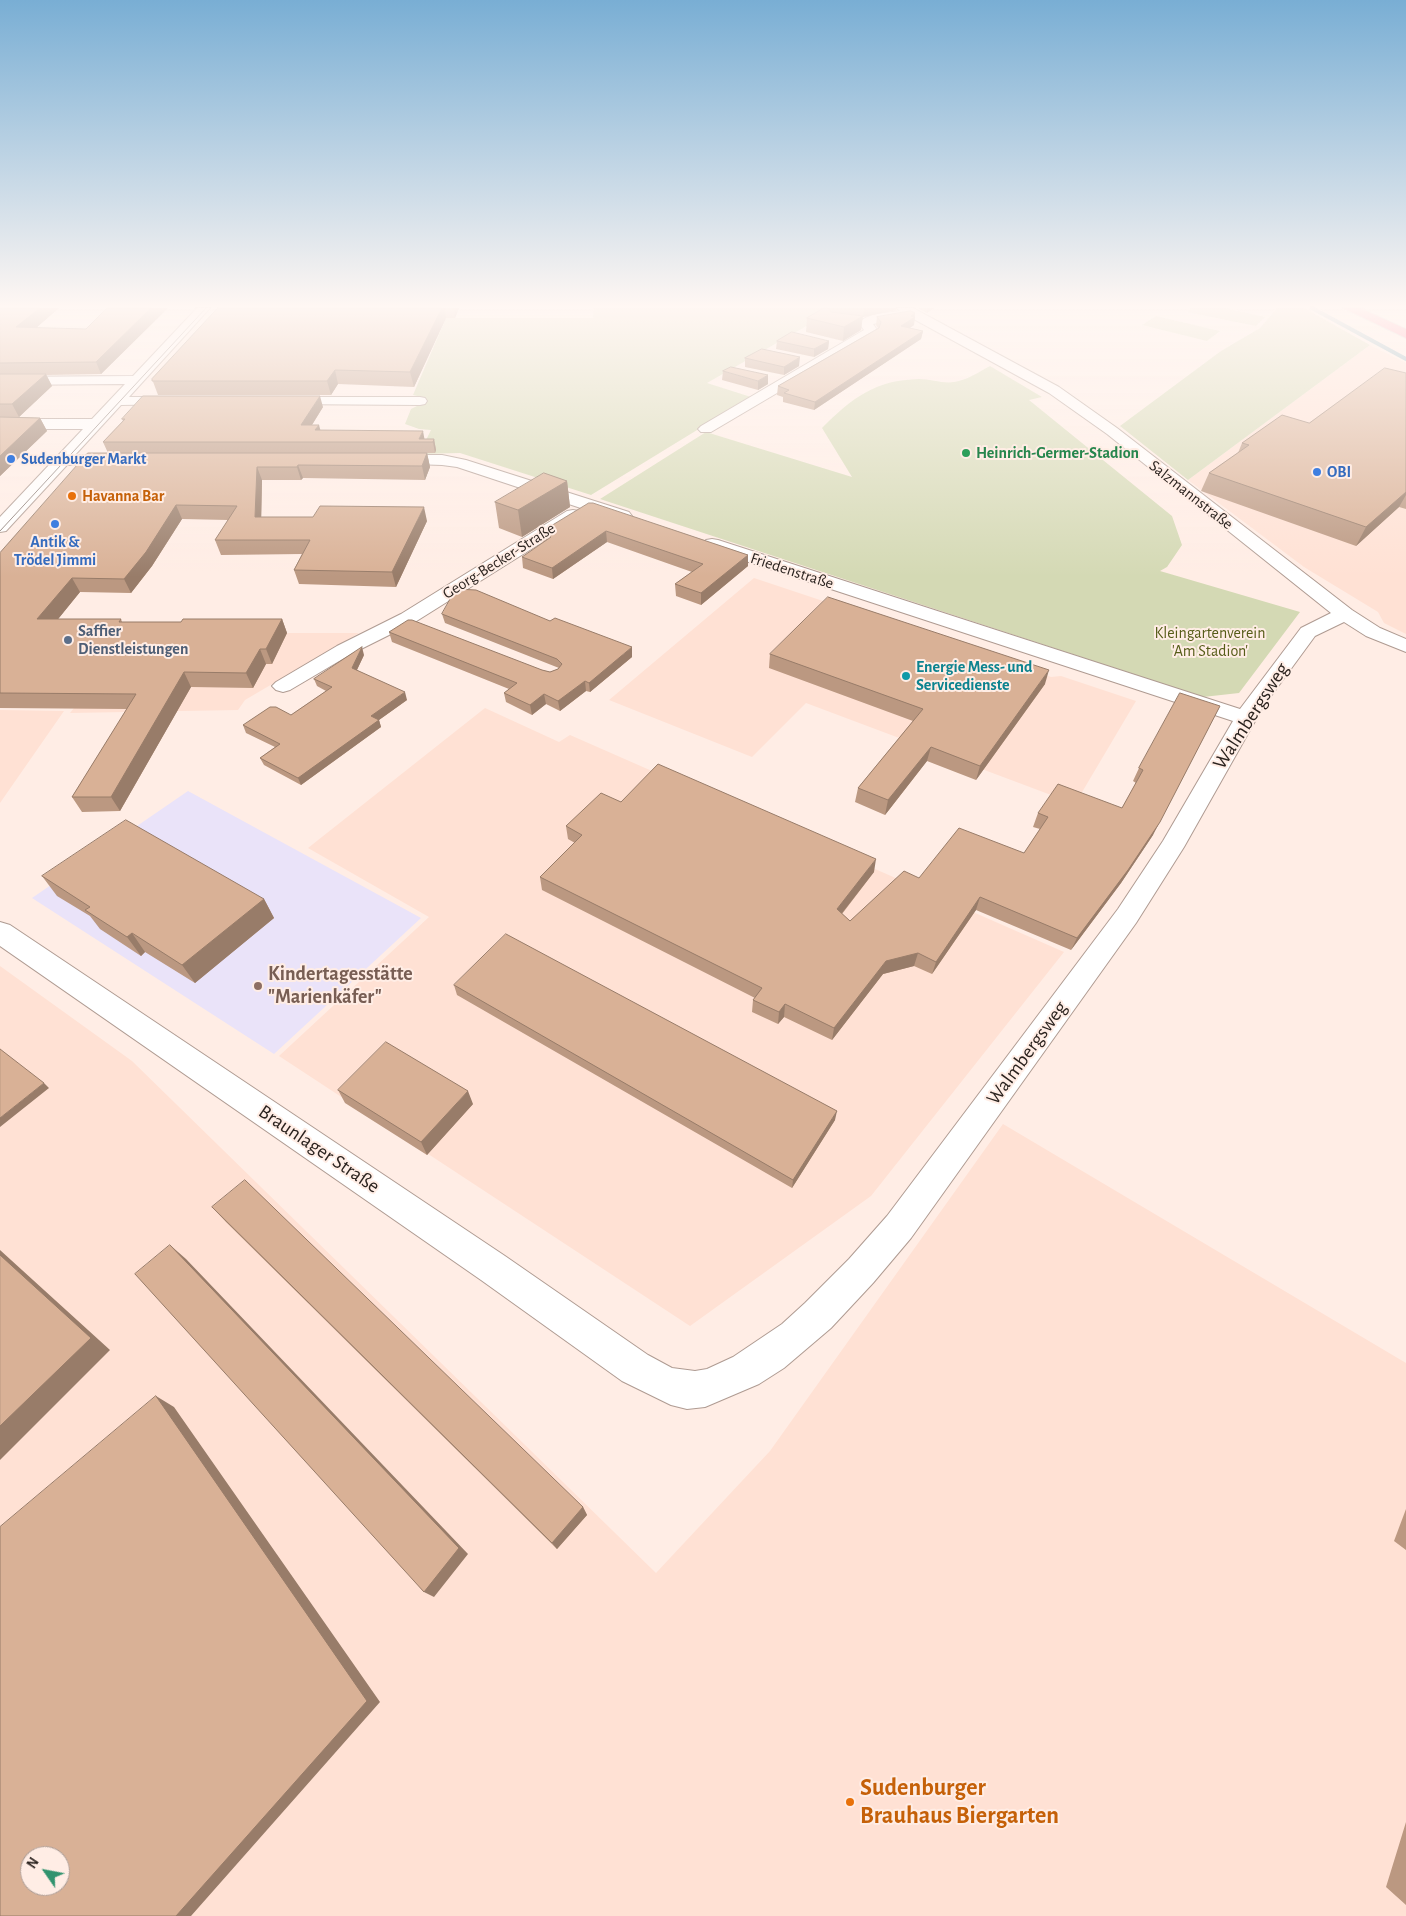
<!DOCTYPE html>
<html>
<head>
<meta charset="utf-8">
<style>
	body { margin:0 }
	#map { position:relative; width:1406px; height:1916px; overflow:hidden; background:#ffede5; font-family:"Alegreya Sans",sans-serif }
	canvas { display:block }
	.north { position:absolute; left:20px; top:1846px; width:50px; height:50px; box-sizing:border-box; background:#ffede5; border:1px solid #aa9c96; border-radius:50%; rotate:303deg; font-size:14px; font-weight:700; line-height:20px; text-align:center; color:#2b231f }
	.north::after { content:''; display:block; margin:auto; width:18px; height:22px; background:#31936e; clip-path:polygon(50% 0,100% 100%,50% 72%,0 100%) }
</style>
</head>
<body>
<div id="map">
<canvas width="1406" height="1916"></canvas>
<div class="north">N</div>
</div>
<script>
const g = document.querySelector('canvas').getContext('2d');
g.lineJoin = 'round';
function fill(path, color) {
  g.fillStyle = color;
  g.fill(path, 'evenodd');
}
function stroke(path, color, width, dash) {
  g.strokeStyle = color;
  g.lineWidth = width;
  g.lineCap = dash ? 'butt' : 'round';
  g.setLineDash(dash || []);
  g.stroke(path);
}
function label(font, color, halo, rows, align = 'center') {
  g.font = font + ' "Alegreya Sans",sans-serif';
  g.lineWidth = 4;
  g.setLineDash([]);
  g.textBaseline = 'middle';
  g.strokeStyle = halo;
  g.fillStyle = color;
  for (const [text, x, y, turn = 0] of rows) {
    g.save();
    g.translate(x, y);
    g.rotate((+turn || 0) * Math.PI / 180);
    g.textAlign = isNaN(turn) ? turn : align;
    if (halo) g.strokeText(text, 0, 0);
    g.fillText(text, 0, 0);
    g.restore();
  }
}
fill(new Path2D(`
	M 1370,345 L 1406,363 L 1406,634 L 1384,623 L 1378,612 L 1304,567 L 1188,480 Z
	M 754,578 L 1051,677 L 1061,676 L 1136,701 L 1075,804 L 806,703 L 752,757 L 609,700 Z
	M 291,633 L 359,633 L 245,700 L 238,710 L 70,713 L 132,635 Z
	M 485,708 L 559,742 L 570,735 L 1064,952 L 871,1196 L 690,1326 L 279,1056 L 429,917 L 308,848 Z
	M 0,710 L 64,711 L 0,803 Z
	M 0,966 L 132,1061 L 656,1573 L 770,1451 L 1003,1124 L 1406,1363 L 1406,1916 L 0,1916 ZM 30,1856 L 60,1856 L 60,1886 L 30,1886 Z`), '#ffe1d4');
fill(new Path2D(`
	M 188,791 L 421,918 L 274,1054 L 32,898 Z`), '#eae3f9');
fill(new Path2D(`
	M 594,308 L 838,308 L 707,383 L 751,397 L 591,495 L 460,453 L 419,454 L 431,430 L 419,429 L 405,424 L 411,409 L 417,406 L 421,397 L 413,395 L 446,318 L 593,318 Z
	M 1191,308 L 1225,308 L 1265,317 L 1256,326 L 1187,312 Z
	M 1277,308 L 1304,308 L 1370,345 L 1188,480 L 1120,426 L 1221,351 L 1260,328 Z
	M 1156,316 L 1220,331 L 1207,341 L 1142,325 Z
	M 990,366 L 1042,397 L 1029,400 L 1172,516 L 1182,545 L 1167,567 L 1160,571 L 1300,612 L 1239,693 L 1203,697 L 600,499 L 706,432 L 852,477 L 822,428 C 852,398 875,380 919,379 C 930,379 944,384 954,382 C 967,380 979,372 990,366 Z`), '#d4d9b4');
stroke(new Path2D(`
	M 1312,308 L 1406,359`), '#72a4b6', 4);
const minor = new Path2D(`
	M 197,308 L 210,308 L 129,397 L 176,397 L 181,398 L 183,401 L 181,404 L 121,405 L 75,455 L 120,455 L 126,457 L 128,460 L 126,463 L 67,465 L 6,531 L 0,532 L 0,517 L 83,429 L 0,429 L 0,419 L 92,419 L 125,384 L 0,385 L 0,377 L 133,376 Z
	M 897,308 L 913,308 L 1059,387 L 1117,428 L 1352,610 L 1380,628 L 1406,639 L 1406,652 L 1366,636 L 1344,622 L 1315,636 L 1263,707 L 1184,847 L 1136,923 L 911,1238 L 873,1283 L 831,1328 L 784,1368 L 759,1384 L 705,1407 L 687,1409 L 671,1405 L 622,1381 L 481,1280 L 0,946 L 0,922 L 10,925 L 505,1256 L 648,1355 L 672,1368 L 695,1371 L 707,1369 L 733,1357 L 782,1324 L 805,1303 L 849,1259 L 887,1216 L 1118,909 L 1163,841 L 1233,721 L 706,548 L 703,544 L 706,540 L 712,539 L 718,540 L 1240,709 L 1301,628 L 1331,613 L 1107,434 L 1049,393 L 910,317 L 873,324 L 878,331 L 877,334 L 711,432 L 701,432 L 698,429 L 701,426 L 864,330 L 859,323 C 867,313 887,313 900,311 Z
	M 284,397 L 420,397 L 425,398 L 427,401 L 425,404 L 420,405 L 279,404 L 277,401 L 279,398 Z
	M 390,455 L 442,455 L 466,460 L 629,512 L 632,516 L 629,520 L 623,521 L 617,520 L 457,467 L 442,465 L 384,463 L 382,460 L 384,457 Z
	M 573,510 L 579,511 L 582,515 L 579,519 L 415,622 L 351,654 L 290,690 L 283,692 L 276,690 L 272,686 L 276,682 L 337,646 L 401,614 L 567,511 Z`);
const highway = new Path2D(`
	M 1343,308 L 1360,308 L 1406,329 L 1406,338 Z`);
stroke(minor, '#af9b92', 2);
stroke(highway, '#d5d3d2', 2);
fill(minor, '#fff');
fill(highway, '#fc7397');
stroke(new Path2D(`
	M 0,531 L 206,308`), '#8c7f79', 1);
fill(new Path2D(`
	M 0,308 L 59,308 L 36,328 L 86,329 L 107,308 L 168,308 L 101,374 L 46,375 L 52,386 L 19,417 L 40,418 L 47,431 L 0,476 Z
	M 218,308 L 459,308 L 455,318 L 446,318 L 414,387 L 338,384 L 331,395 L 158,395 L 152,379 Z
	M 821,308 L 897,308 L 896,310 L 862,317 L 861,330 L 843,341 L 806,332 L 807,318 L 821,310 Z
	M 918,308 L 934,308 L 927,313 Z
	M 877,317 L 915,317 L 914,325 L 910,328 L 923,331 L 921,339 L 814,410 L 783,402 L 783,397 L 777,395 L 778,386 L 878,328 L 876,325 Z
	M 777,341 L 829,341 L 828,349 L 814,357 L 776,349 Z
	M 745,358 L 799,366 L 784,375 L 745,367 Z
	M 723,371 L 768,384 L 758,390 L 722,380 Z
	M 1406,373 L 1406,509 L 1399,507 L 1356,546 L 1201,491 L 1209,473 L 1238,453 L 1242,443 L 1309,423 Z
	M 323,407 L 312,425 L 320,430 L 425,439 L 434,439 L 436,450 L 435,453 L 108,453 L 103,442 L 123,421 L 122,419 Z
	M 88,453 L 427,453 L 430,467 L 425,480 L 303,478 L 301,480 L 262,480 L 261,517 L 427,521 L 396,587 L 299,584 L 294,570 L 302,554 L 221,555 L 215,540 L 228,520 L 182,519 L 152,566 L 131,593 L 80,592 L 58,619 L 121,619 L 122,622 L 181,622 L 282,619 L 287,633 L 272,664 L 266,664 L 253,688 L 191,687 L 120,811 L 82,812 L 72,797 L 127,709 L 0,708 L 0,553 Z
	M 567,481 L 570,507 L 522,537 L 499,528 L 495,502 Z
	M 589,503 L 748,555 L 748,566 L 701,605 L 676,596 L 675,584 L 692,572 L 607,542 L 553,579 L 523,568 L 522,557 L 542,544 L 540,533 Z
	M 442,614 L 632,657 L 590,692 L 586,691 L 560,711 L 546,704 L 532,715 L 506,702 L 504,693 L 509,689 L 392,642 L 389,632 L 550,672 L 558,669 L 559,668 L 445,623 Z
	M 770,654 L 1045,684 L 976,780 L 927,761 L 885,815 L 855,802 L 858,788 L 913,721 L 769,668 Z
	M 364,655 L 357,670 L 407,700 L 379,720 L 381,727 L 301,785 L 264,765 L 260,758 L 275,747 L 246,733 L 243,725 L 291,715 L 326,691 L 317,686 L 314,679 Z
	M 1180,693 L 1153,835 L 1121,883 L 1071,950 L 976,910 L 932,974 L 914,966 L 883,974 L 832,1040 L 784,1017 L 778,1024 L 752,1012 L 753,1000 L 755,998 L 542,890 L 540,877 L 575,843 L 568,839 L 566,826 L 621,802 L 874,872 L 842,914 L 850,921 L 919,878 L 1024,853 L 1040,829 L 1033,827 L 1038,813 L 1122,808 L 1136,783 L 1133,781 L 1139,768 Z
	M 42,876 L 264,899 L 274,918 L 195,983 L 145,952 L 141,956 L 100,929 L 90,916 L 57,896 Z
	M 454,985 L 835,1120 L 792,1188 L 457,995 Z
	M 338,1090 L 473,1104 L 427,1155 L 345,1103 Z
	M 212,1207 L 583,1507 L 587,1515 L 557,1549 L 226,1222 Z
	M 1406,1509 L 1406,1550 L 1394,1541 Z
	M 1406,1822 L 1406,1905 L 1386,1887 Z`), '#bb9881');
fill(new Path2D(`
	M 40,308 L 59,308 L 22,340 L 16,327 Z
	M 151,308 L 168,308 L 101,374 L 96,362 Z
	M 442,308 L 445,308 L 446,318 L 414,387 L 410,372 Z
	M 454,308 L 459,308 L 455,318 Z
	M 864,308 L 897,308 L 896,310 L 863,317 Z
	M 927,308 L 934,308 L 927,313 Z
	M 915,313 L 914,325 L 900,334 L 901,326 L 911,316 Z
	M 863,316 L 861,330 L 843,341 L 844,327 Z
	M 923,331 L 921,339 L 814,410 L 815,402 Z
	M 829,341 L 828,349 L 814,357 L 814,349 Z
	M 800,357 L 799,366 L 784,375 L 784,367 Z
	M 335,370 L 338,384 L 331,395 L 327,381 Z
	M 46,374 L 52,386 L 19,417 L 12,404 Z
	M 768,375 L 768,384 L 758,390 L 758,381 Z
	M 320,396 L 323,407 L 305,436 L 301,425 Z
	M 40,418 L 47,431 L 0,476 L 0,456 Z
	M 319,425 L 322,436 L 315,430 Z
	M 423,431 L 425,442 L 419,439 Z
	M 434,439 L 436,450 L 435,453 L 433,442 Z
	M 427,453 L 430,467 L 425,480 L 422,466 Z
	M 298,465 L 303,478 L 301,480 L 297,467 Z
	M 257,467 L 262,480 L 261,531 L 255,517 Z
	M 567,481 L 570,507 L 522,537 L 518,510 Z
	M 1406,492 L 1406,495 L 1399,507 L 1356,546 L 1366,527 Z
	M 176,505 L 182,519 L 152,566 L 131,593 L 124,579 Z
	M 424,507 L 427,521 L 396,587 L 392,572 Z
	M 606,531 L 607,542 L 553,579 L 552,568 Z
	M 748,555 L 748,566 L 701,605 L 701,593 Z
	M 72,578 L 80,592 L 46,634 L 37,619 Z
	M 282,619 L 287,633 L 272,664 L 266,649 Z
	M 362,647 L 364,655 L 354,676 L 352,668 Z
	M 632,647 L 632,657 L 590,692 L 589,683 Z
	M 260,649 L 266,664 L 253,688 L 246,673 Z
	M 1049,670 L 1045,684 L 976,780 L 980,766 Z
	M 184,672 L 191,687 L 120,811 L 111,797 Z
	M 585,681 L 586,691 L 560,711 L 558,701 Z
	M 405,692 L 407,700 L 379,720 L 381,727 L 301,785 L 298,778 L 371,716 Z
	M 544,694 L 546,704 L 532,715 L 530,705 Z
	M 1220,706 L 1153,835 L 1121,883 L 1071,950 L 1077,938 Z
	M 931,747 L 927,761 L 885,815 L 888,800 Z
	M 876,859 L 874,872 L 835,922 L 837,909 Z
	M 980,897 L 976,910 L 932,974 L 936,962 Z
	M 264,899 L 274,918 L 195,983 L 182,965 Z
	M 132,933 L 145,952 L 141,956 L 127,937 Z
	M 918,953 L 914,966 L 883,974 L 832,1040 L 834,1028 L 886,961 Z
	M 785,1004 L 784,1017 L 778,1024 L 779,1012 Z
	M 44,1083 L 49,1088 L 0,1127 L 0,1118 Z
	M 468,1091 L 473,1104 L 427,1155 L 421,1142 Z
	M 837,1111 L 835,1120 L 792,1188 L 793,1180 Z
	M 170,1245 L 186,1259 L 468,1554 L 434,1597 L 424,1592 Z
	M 0,1250 L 110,1350 L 0,1460 Z
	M 156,1396 L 174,1407 L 380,1702 L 191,1916 L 176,1916 Z
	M 583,1507 L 587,1515 L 557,1549 L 552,1543 Z`), '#987c69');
const building = new Path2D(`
	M 0,308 L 40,308 L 16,327 L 86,329 L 107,308 L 151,308 L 96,362 L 0,363 Z
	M 218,308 L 442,308 L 410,372 L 335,370 L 327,381 L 152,381 L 152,379 Z
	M 824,308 L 828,308 L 831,312 L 863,316 L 844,327 L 807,318 Z
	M 911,311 L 915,313 L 911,316 L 915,317 L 901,326 L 923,331 L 815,402 L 784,393 L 789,390 L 778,386 L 879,328 L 881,322 L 877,317 Z
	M 792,332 L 829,341 L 814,349 L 777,341 Z
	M 762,349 L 800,357 L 784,367 L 745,358 Z
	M 731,367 L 768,375 L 758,381 L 723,371 Z
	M 1385,368 L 1406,373 L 1406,492 L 1366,527 L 1209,473 L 1249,445 L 1242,443 L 1282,415 L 1309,423 Z
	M 0,374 L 46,374 L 12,404 L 0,404 Z
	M 143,396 L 320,396 L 301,425 L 319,425 L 315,430 L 423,431 L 419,439 L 434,439 L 433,442 L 103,442 L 125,419 L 122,419 Z
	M 0,417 L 40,418 L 0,456 Z
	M 88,453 L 427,453 L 422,466 L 298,465 L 297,467 L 257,467 L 255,517 L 313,517 L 320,506 L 424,507 L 392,572 L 294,570 L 310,540 L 215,540 L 237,506 L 176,505 L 146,552 L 124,579 L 72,578 L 37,619 L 121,619 L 119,622 L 181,622 L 183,619 L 282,619 L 266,649 L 260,649 L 246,673 L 184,672 L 111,797 L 72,797 L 136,694 L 0,693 L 0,553 Z
	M 544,473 L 567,481 L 518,510 L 495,502 Z
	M 589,503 L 593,503 L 748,555 L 701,593 L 675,584 L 703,564 L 606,531 L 552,568 L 522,557 L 551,537 L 540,533 Z
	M 456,589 L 476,590 L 550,621 L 555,618 L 632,647 L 589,683 L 585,681 L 558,701 L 544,694 L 530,705 L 504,693 L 517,683 L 389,632 L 408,620 L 412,620 L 542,670 L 550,672 L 558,669 L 562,664 L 557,659 L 442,614 Z
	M 828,597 L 1049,670 L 980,766 L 931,747 L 888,800 L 858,788 L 923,709 L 770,654 Z
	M 362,647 L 352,668 L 405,692 L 371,716 L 379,720 L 298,778 L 260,758 L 280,744 L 243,725 L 270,707 L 276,707 L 291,715 L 332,687 L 314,679 Z
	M 1180,693 L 1220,706 L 1160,822 L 1128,870 L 1077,938 L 980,897 L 936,962 L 918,953 L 886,961 L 834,1028 L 785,1004 L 779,1012 L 753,1000 L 762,988 L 540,877 L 582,835 L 566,826 L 601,793 L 621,802 L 658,764 L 876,859 L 837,909 L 850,921 L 904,871 L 919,878 L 959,828 L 1024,853 L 1048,817 L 1038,813 L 1058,784 L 1122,808 L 1143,770 L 1139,768 Z
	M 126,820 L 264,899 L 182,965 L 132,933 L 127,937 L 85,910 L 90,907 L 42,876 Z
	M 506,934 L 837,1111 L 793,1180 L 454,985 Z
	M 386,1042 L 468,1091 L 421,1142 L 338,1090 Z
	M 0,1049 L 44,1083 L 0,1118 Z
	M 245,1180 L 583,1507 L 552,1543 L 212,1207 Z
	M 170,1245 L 459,1548 L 424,1592 L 135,1274 Z
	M 0,1255 L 91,1338 L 0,1426 Z
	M 156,1396 L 367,1701 L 176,1916 L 0,1916 L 0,1527 ZM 30,1856 L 60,1856 L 60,1886 L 30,1886 Z`);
fill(building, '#d9b196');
stroke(building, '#987c69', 1);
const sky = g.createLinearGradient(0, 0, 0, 577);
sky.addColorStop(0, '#79aed4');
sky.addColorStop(0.53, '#fff7f3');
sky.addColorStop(1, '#fff7f300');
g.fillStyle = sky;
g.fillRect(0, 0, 1406, 577);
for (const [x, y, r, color] of [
	[966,453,5,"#2e9e5b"],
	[11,459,5,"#3f7fe0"],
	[1317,472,5,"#3f7fe0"],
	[72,496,5,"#e8710a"],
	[55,524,5,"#3f7fe0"],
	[68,640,5,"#5c6f8a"],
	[906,676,5,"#0f9aa8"],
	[258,986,5,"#8d6e63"],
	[850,1802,5,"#e8710a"]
]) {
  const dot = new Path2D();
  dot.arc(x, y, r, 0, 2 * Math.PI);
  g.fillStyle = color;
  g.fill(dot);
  stroke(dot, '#ffede5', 2);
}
label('bold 16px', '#27864d', '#ffede5', [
	["Heinrich-Germer-Stadion",976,453]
], 'left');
label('bold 16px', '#366cbe', '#ffede5', [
	["Sudenburger Markt",21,459],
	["OBI",1327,472],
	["Antik &",55,542,"center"],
	["Trödel Jimmi",55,560,"center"]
], 'left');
label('16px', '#2b231f', '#ffede5', [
	["Salzmannstraße",1191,495,38],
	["Georg-Becker-Straße",499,561,-32],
	["Friedenstraße",792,571,18]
]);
label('bold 16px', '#c56008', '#ffede5', [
	["Havanna Bar",82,496]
], 'left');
label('bold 16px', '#4e5e75', '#ffede5', [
	["Saffier",78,631],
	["Dienstleistungen",78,649]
], 'left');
label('16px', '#565c18', '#ffede5', [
	["Kleingartenverein",1210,633],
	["'Am Stadion'",1210,651]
]);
label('bold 16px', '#0d838f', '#ffede5', [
	["Energie Mess- und",916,667],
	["Servicedienste",916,685]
], 'left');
label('20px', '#2b231f', '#ffede5', [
	["Walmbergsweg",1251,716,-57],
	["Walmbergsweg",1027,1053,-54],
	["Braunlager Straße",319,1149,34]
]);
label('bold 20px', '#785e54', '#ffede5', [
	["Kindertagesstätte",268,974],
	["\"Marienkäfer\"",268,997]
], 'left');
label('bold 24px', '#c56008', '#ffede5', [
	["Sudenburger",860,1788],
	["Brauhaus Biergarten",860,1816]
], 'left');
</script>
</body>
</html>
